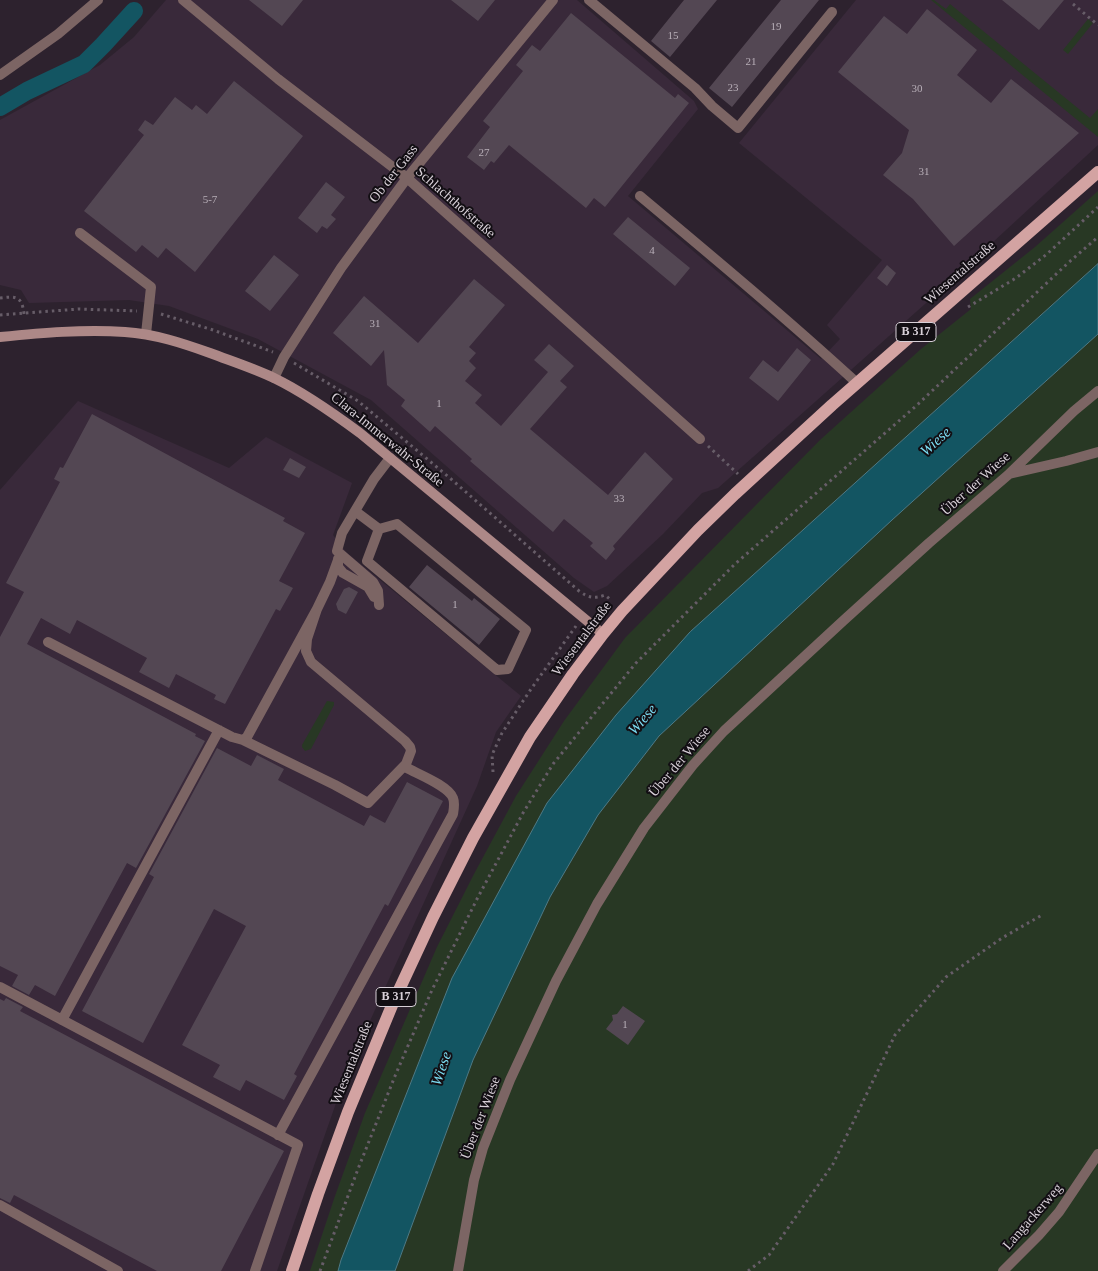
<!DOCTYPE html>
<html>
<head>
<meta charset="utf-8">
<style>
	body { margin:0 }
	canvas { display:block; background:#2d222e }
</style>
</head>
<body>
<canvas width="1098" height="1271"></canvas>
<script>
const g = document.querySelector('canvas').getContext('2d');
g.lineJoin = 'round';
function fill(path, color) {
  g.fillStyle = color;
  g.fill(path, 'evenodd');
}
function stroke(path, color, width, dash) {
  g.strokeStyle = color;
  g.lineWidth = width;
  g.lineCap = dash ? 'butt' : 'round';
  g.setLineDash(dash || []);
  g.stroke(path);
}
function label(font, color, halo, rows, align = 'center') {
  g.font = font + ' "Times New Roman",serif';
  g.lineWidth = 4;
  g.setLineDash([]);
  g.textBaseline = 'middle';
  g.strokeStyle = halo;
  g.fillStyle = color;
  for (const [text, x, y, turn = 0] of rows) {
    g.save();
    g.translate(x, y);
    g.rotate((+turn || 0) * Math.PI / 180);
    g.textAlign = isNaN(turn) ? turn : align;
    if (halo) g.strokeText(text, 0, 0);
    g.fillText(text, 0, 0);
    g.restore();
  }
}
fill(new Path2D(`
	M 166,0 L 577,0 L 694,101 L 698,109 L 628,196 L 821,359 L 840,339 L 827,325 L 882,260 L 739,143 L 856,0 L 1098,0 L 1098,145 L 953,279 L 779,434 L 718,488 L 702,493 L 663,534 L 607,586 L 594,592 L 574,578 L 371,400 L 258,339 L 169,306 L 129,300 L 29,303 L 21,290 L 0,285 L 0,120 L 100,65 L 134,37 Z
	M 78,401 L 229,468 L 266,437 L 352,483 L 333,535 L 346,552 L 521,696 L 496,732 L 477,786 L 348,1069 L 277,1271 L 0,1271 L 0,490 Z`), '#39293a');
fill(new Path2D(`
	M 931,0 L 934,0 L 946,9 L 950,4 L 1090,118 L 1098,109 L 1098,137 Z
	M 1088,19 L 1093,23 L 1068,54 L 1063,50 Z
	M 1098,191 L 1098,264 L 690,632 L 616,715 L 547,803 L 452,978 L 341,1260 L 338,1271 L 310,1271 L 335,1196 L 365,1113 L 437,947 L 474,874 L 516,796 L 564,721 L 625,638 L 820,440 L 921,349 L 971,309 L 970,299 L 1035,247 Z
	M 1098,334 L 1098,1271 L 395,1271 L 473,1060 L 550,897 L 598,815 L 659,736 L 892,520 Z
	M 327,701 L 334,702 L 334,705 L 311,749 L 305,751 L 302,747 L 302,745 Z`), '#283824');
const water = new Path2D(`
	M 1098,264 L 1098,334 L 892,520 L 659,736 L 598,815 L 550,897 L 473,1060 L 395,1271 L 338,1271 L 341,1260 L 452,978 L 547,803 L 616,715 L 690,632 Z`);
fill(water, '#135562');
stroke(water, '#4e7a85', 1);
stroke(new Path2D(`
	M 0,107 L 27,91 L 84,64 L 103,45 L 134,11`), '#135562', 18);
fill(new Path2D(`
	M 249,0 L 303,0 L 282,26 Z
	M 451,0 L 495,0 L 478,21 Z
	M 684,0 L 717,0 L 670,57 L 651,41 Z
	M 781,0 L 819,0 L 732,107 L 709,88 Z
	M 1002,0 L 1064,0 L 1039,30 Z
	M 927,9 L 977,50 L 957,75 L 991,103 L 1011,79 L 1079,133 L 954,246 L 913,199 L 883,175 L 902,153 L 909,130 L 838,72 L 884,16 L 907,34 Z
	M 571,13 L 675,98 L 678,94 L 689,103 L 605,207 L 594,198 L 586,208 L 509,145 L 494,163 L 491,161 L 484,170 L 467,157 L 490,127 L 483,121 L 523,71 L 516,65 L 532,45 L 540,51 Z
	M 234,81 L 303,136 L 195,272 L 166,248 L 158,258 L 142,245 L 136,252 L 84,211 L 144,135 L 138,130 L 145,120 L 153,125 L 175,97 L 192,110 L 196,105 L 207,114 Z
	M 326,182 L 345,197 L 331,215 L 336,219 L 327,229 L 322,226 L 317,233 L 298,218 Z
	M 628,217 L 690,268 L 675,286 L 613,234 Z
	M 274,255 L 299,275 L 270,311 L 245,291 Z
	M 887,265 L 896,273 L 887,286 L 877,278 Z
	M 474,279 L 505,305 L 469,347 L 476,353 L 469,361 L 476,368 L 465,381 L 482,395 L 475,403 L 501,426 L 548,372 L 534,360 L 549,344 L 574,366 L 560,381 L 567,387 L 530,429 L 608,495 L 645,452 L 673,479 L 613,546 L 615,549 L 606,560 L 590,546 L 593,543 L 564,519 L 553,532 L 470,461 L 472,459 L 435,426 L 430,432 L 401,406 L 405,400 L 387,385 L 384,350 L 371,366 L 333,333 L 364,296 L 418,343 Z
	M 797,348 L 811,360 L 778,401 L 749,378 L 763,360 L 778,372 Z
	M 92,414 L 285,518 L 283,521 L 305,533 L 279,581 L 293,588 L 280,611 L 276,609 L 225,704 L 214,699 L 216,695 L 176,674 L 169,688 L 139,672 L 147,658 L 77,620 L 70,634 L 41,618 L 27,644 L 196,734 L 195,736 L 205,741 L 136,868 L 127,863 L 55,996 L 35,985 L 29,995 L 12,986 L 18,975 L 0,966 L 0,637 L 24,592 L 6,583 L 60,482 L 54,479 L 60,467 L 63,468 Z
	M 290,458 L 306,467 L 299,478 L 283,470 Z
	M 427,565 L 472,601 L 474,598 L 500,619 L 479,645 L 409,587 Z
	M 349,587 L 358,592 L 346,614 L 338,610 L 336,604 L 344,589 Z
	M 217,748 L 251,766 L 257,755 L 284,769 L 278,780 L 364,826 L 370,815 L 385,823 L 407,782 L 443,801 L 388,906 L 385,904 L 294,1074 L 297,1076 L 284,1100 L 246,1080 L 240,1091 L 213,1077 L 220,1065 L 182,1045 L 246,926 L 214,909 L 143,1043 L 82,1011 L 154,877 L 149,874 Z
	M 6,998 L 23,1007 L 20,1011 L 284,1151 L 221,1271 L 157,1271 L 14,1195 L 10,1203 L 0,1198 L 0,999 L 4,1001 Z
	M 623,1006 L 645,1021 L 628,1045 L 606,1029 L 613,1020 L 612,1015 L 617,1014 Z`), '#534753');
stroke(new Path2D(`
	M 1073,4 L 1098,25
	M 0,298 C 16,296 22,296 24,314
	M 968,307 L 1016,278 L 1047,254 L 1098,207
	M 161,314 L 213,330 L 273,352
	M 0,315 L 79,309 L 137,311
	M 294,363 L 358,401 L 451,479 L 579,591 C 589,598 594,599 605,595 L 612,601
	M 708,446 L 738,474
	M 493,772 L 492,755 L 502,733 L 531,689 L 576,626
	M 320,1271 L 358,1169 L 395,1076 L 432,990 L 477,899 L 523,813 L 553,764 L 636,663 L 735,564 L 916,406 L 1068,263 L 1098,237
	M 748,1271 L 769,1255 L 833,1164 L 895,1035 L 946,977 L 1002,938 L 1042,915`), '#675d68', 3, [2.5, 4]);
stroke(new Path2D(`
	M 589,0 L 695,88 L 712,106 L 738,128 L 832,12
	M 640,196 C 713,257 786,318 857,383
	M 80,233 L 151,287 L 146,334
	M 1009,474 L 1066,461 L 1098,452
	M 355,511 L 342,533 L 337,551 L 373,582 L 378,591 L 379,605
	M 397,524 L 526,630 L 508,669 L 497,670 L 367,561 L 379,529 Z
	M 379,529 L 355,511 L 374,479 L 390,458
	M 338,559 L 338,567 L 343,573 L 368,587 L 374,597
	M 317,609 L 330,582 L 338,560
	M 48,642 L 232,737 L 243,740 L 247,737 L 317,609 L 307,639 L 306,651 L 311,662 L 405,741 L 410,747 L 411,751 L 406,764 L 407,768 C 418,774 449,786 453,798 C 455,803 454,808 453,814 L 278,1135
	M 243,740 L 335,785 L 368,803 L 406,764
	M 0,987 L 298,1145 L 255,1271
	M 62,1020 L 219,730
	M 0,1205 L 118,1271
	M 458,1271 L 474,1180 L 483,1148 L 510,1080 L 556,981 L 597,904 L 644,828 L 693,765 L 724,731 L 843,621 L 929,543 L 1008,475 L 1074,411 L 1098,391
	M 1003,1271 L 1039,1235 L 1059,1212 L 1098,1154`), '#7c6564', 10);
stroke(new Path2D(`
	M 183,0 L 278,79 L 407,178 L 700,439
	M 0,75 L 58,34 L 98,0
	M 274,378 L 284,357 L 341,268 L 407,178 L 553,0`), '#7c6564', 10);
stroke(new Path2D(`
	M 0,337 C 41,333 84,329 125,332 C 155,334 182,343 210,353 C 231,361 253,368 274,378 C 305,393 333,413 360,433 L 603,634`), '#ad8887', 10);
stroke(new Path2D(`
	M 292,1271 L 318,1194 L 348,1112 L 393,1003 L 433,917 L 473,838 L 530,737 L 573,674 L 603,634 L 622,611 L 698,530 L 735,494 L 832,405 L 1098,172`), '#d3a3a2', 12);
label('11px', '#b7aeb7', null, [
	["19",776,27],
	["15",673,36],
	["21",751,62],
	["23",733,88],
	["30",917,89],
	["27",484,153],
	["31",924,172],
	["5-7",210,200],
	["4",652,251],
	["31",375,324],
	["1",439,404],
	["33",619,499],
	["1",455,605],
	["1",625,1025]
]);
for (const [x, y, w] of [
	[916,332,40],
	[396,997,40]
]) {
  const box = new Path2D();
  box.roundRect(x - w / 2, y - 9.5, w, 19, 4);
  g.fillStyle = '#120e13';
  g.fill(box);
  stroke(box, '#d8d0d8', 1);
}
label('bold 12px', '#d8d0d8', null, [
	["B 317",916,332],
	["B 317",396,997]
]);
label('14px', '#d8d0d8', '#120e13', [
	["Ob der Gass",394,174,-52],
	["Schlachthofstraße",455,203,41],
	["Wiesentalstraße",960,273,-41],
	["Clara-Immerwahr-Straße",387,440,39],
	["Über der Wiese",976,484,-42],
	["Wiesentalstraße",582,639,-53],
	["Über der Wiese",680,762,-50],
	["Wiesentalstraße",352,1063,-68],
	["Über der Wiese",481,1118,-69],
	["Langackerweg",1033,1217,-49]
]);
label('italic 15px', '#7bdbf1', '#120e13', [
	["Wiese",936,442,-42],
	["Wiese",643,720,-49],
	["Wiese",442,1069,-71]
]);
</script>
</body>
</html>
